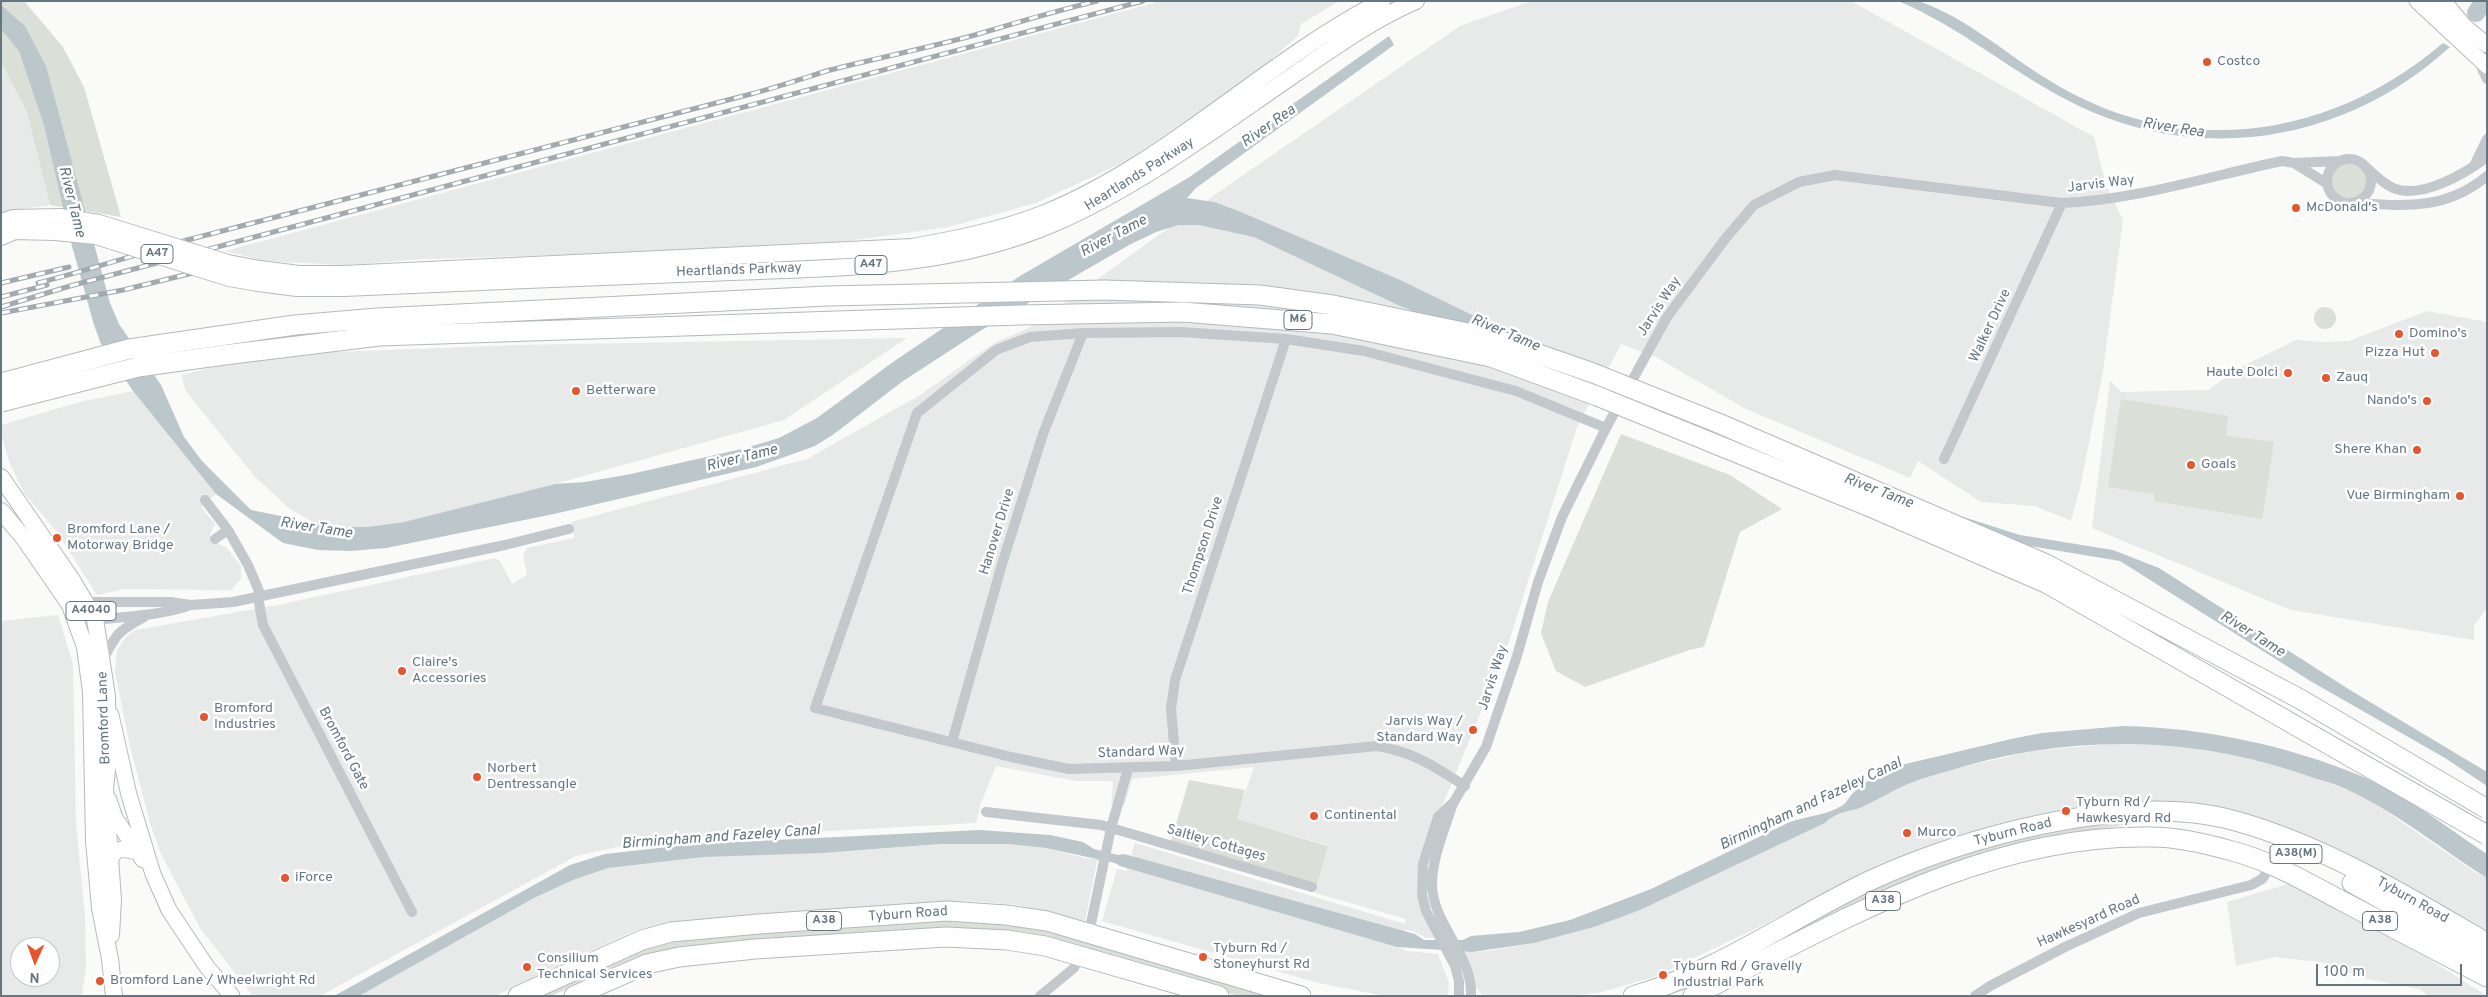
<!DOCTYPE html>
<html>
<head>
<meta charset="utf-8">
<style>
	body { margin:0 }
	#map { position:relative; width:2488px; height:997px; overflow:hidden; background:#fafaf8; font-family:Overpass,sans-serif }
	canvas { display:block }
	.frame { position:absolute; inset:0; border:2px solid #657683; pointer-events:none }
	.north { position:absolute; left:10px; top:937px; width:50px; height:50px; box-sizing:border-box; background:#fff; border:1px solid #c1c8cd; border-radius:50%; rotate:182deg; font-size:14px; font-weight:700; line-height:20px; text-align:center; color:#657683 }
	.north::after { content:''; display:block; margin:auto; width:18px; height:22px; background:#e4572e; clip-path:polygon(50% 0,100% 100%,50% 72%,0 100%) }
	.scale { position:absolute; left:2316px; top:964px; width:146px; height:22px; box-sizing:border-box; border:2px solid #657683; border-top:0; padding-left:6px; font-size:15px; line-height:18px; white-space:nowrap; color:#657683; -webkit-text-stroke:4px #fff; paint-order:stroke }
</style>
</head>
<body>
<div id="map">
<canvas width="2488" height="997"></canvas>
<div class="frame"></div>
<div class="north">N</div>
<div class="scale">100 m</div>
</div>
<script>
const g = document.querySelector('canvas').getContext('2d');
g.lineJoin = 'round';
function fill(path, color) {
  g.fillStyle = color;
  g.fill(path, 'evenodd');
}
function stroke(path, color, width, dash) {
  g.strokeStyle = color;
  g.lineWidth = width;
  g.lineCap = dash ? 'butt' : 'round';
  g.setLineDash(dash || []);
  g.stroke(path);
}
function label(font, color, halo, rows, align = 'center') {
  g.font = font + ' Overpass,sans-serif';
  g.lineWidth = 5;
  g.setLineDash([]);
  g.textBaseline = 'middle';
  g.strokeStyle = halo;
  g.fillStyle = color;
  for (const [text, x, y, turn = 0] of rows) {
    g.save();
    g.translate(x, y);
    g.rotate((+turn || 0) * Math.PI / 180);
    g.textAlign = isNaN(turn) ? turn : align;
    if (halo) g.strokeText(text, 0, 0);
    g.fillText(text, 0, 0);
    g.restore();
  }
}
fill(new Path2D(`
	M 1161,1 L 1339,1 L 1301,24 L 1298,36 L 1253,75 L 1124,162 L 1036,203 L 949,227 L 840,242 L 692,251 L 425,259 L 344,265 L 265,261 L 225,251 Z
	M 1531,1 L 1851,1 L 2094,137 L 2106,185 L 2123,220 L 2103,371 L 2080,488 L 2071,521 L 2035,506 L 1981,502 L 1918,461 L 1910,478 L 1744,408 L 1656,357 L 1621,344 L 1577,427 L 1504,657 L 1438,816 L 1420,879 L 1440,938 L 1426,938 L 1413,931 L 1403,930 L 1397,947 L 1408,951 L 1438,954 L 1449,983 L 1448,996 L 1386,996 L 1318,983 L 1102,921 L 1117,869 L 1126,871 L 1135,843 L 1405,924 L 1406,919 L 1315,893 L 1328,845 L 1236,819 L 1254,767 L 1132,779 L 1124,806 L 1111,804 L 1113,783 L 1111,781 L 1076,781 L 996,766 L 981,803 L 976,823 L 643,841 L 576,856 L 320,996 L 253,996 L 200,928 L 161,854 L 150,823 L 129,742 L 115,672 L 117,650 L 127,636 L 135,630 L 278,605 L 495,558 L 500,561 L 512,584 L 527,575 L 523,556 L 527,548 L 574,538 L 571,522 L 807,459 L 920,395 L 994,343 L 1031,327 L 1220,191 L 1460,26 Z
	M 1,62 L 26,110 L 50,205 L 1,212 Z
	M 2427,311 L 2487,322 L 2487,608 L 2474,625 L 2474,640 L 2291,610 L 2092,528 L 2110,381 L 2122,392 L 2208,390 L 2239,368 L 2296,340 L 2324,342 L 2349,341 Z
	M 907,338 L 784,420 L 555,484 L 404,522 L 368,527 L 336,527 L 313,522 L 290,509 L 255,477 L 185,390 L 182,375 L 217,366 L 333,352 L 518,345 Z
	M 133,391 L 216,494 L 201,507 L 215,524 L 210,535 L 216,543 L 226,547 L 241,566 L 241,579 L 231,590 L 124,589 L 97,595 L 57,532 L 24,493 L 9,461 L 1,433 L 1,425 L 80,402 Z
	M 58,615 L 73,664 L 76,824 L 85,916 L 86,967 L 82,996 L 1,996 L 1,621 ZM 20,947 L 50,947 L 50,977 L 20,977 Z
	M 2122,743 L 2184,746 L 2270,762 L 2348,790 L 2377,805 L 2470,869 L 2487,878 L 2487,933 L 2307,838 L 2145,804 L 2082,806 L 2038,815 L 1924,848 L 1866,872 L 1757,928 L 1654,977 L 1602,992 L 1571,996 L 1483,996 L 1472,983 L 1460,952 L 1487,951 L 1534,943 L 1594,927 L 1661,900 L 1705,878 L 1825,823 L 1832,817 L 1847,809 L 1859,808 L 1912,782 L 1958,768 L 2033,751 Z
	M 940,844 L 1008,844 L 1046,848 L 1085,858 L 1105,860 L 1097,861 L 1085,921 L 1017,905 L 966,901 L 684,920 L 636,930 L 495,996 L 359,996 L 534,898 L 573,880 L 608,868 L 704,857 L 865,850 Z
	M 2288,884 L 2426,957 L 2487,996 L 2429,996 L 2419,989 L 2366,979 L 2320,962 L 2275,957 L 2236,966 L 2227,902 Z`), '#e8e9e9');
fill(new Path2D(`
	M 1,1 L 24,1 L 63,47 L 84,87 L 121,217 L 50,205 L 26,110 L 1,62 Z
	M2330 181a19 19 0 1 1 38 0a19 19 0 1 1-38 0Z
	M2314 318a11 11 0 1 1 22 0a11 11 0 1 1-22 0Z
	M 2121,399 L 2228,416 L 2226,436 L 2274,442 L 2262,519 L 2154,501 L 2154,494 L 2108,487 Z
	M 1621,434 L 1730,475 L 1782,509 L 1740,532 L 1704,647 L 1689,650 L 1585,687 L 1556,671 L 1541,633 L 1548,602 Z
	M 1189,780 L 1245,790 L 1237,819 L 1328,846 L 1317,885 L 1171,841 Z
	M 2103,820 L 2151,821 L 2092,830 L 2000,851 L 1699,986 L 1664,996 L 1646,996 L 1873,884 L 1980,846 Z
	M 950,918 L 1025,922 L 1278,996 L 1237,996 L 1053,939 L 1024,932 L 968,930 L 628,964 L 550,996 L 535,996 L 656,942 L 702,934 Z`), '#dadfd7');
fill(new Path2D(`
	M 1898,1 C 1905,1 1914,0 1921,2 C 1967,18 2006,54 2047,79 C 2177,161 2328,141 2443,43 L 2450,47 C 2345,143 2198,167 2071,102 C 2011,72 1961,27 1898,1 Z
	M 1,5 L 25,26 L 46,66 L 110,303 L 119,324 L 161,385 L 184,437 L 202,461 L 251,510 L 336,527 L 368,527 L 404,522 L 555,484 L 585,482 L 631,474 L 746,448 L 779,438 L 817,418 L 893,362 L 1020,276 L 1188,178 L 1389,36 L 1394,45 L 1196,188 L 1187,198 L 1214,202 L 1236,210 L 1398,279 L 1505,331 L 1729,420 L 1960,516 L 2020,535 L 2113,550 L 2159,568 L 2350,690 L 2487,772 L 2487,786 L 2445,758 L 2312,682 L 2120,561 L 1994,540 L 1677,415 L 1562,367 L 1400,306 L 1254,237 L 1199,225 L 1178,225 L 1156,232 L 1129,245 L 980,331 L 903,381 L 834,434 L 815,446 L 790,455 L 756,467 L 554,514 L 386,548 L 350,551 L 318,550 L 283,543 L 216,494 L 133,391 L 101,344 L 94,325 L 72,246 L 44,125 L 19,51 L 1,29 Z
	M 2124,726 C 2205,728 2286,745 2361,776 C 2406,795 2446,827 2487,854 L 2487,878 C 2441,849 2399,814 2350,791 C 2337,784 2322,781 2308,776 C 2190,734 2064,734 1945,772 C 1934,775 1923,778 1913,782 C 1895,789 1879,799 1862,807 C 1847,813 1839,810 1825,823 L 1640,910 L 1594,927 L 1534,943 L 1472,952 L 1397,947 L 1120,866 L 1115,863 L 1046,848 L 1008,844 L 940,844 L 822,853 L 704,857 L 608,868 L 573,880 L 534,898 L 359,996 L 334,996 L 570,865 L 605,854 L 694,844 L 980,830 L 1050,835 L 1083,842 L 1094,849 L 1118,855 L 1124,854 L 1415,934 L 1424,940 L 1463,940 L 1471,936 L 1519,932 L 1570,920 L 1651,889 L 1790,822 C 1807,816 1829,815 1843,805 C 1847,802 1849,797 1853,793 C 1865,782 1878,774 1893,767 L 2011,739 L 2042,733 Z`), '#bbc7cb');
stroke(new Path2D(`
	M 2476,13 L 2484,1`), '#bbc7cb', 18);
const secondary = new Path2D(`
	M 2417,1 L 2487,66
	M 2434,1 L 2487,45
	M 111,715 L 129,795 L 153,874 L 169,910 L 207,967 L 232,996
	M 109,800 L 115,818 L 143,860
	M 110,860 L 115,852 L 121,849 L 138,852`);
const primary = new Path2D(`
	M 2443,1 L 2462,24
	M 1,222 L 13,218 L 60,217
	M 1,237 L 15,231 L 55,232
	M 260,269 L 299,274 L 343,274 L 912,247 C 957,239 1002,230 1045,213 C 1169,162 1264,62 1382,1
	M 258,283 L 297,288 L 344,288 C 464,282 585,278 705,273 C 822,268 945,271 1055,223 C 1142,185 1219,126 1298,72 C 1336,46 1374,19 1416,1
	M 1,477 L 72,580 L 95,619 L 107,696 L 108,760 L 105,788 L 113,900 L 111,935
	M 1,511 L 23,537 L 70,605 L 85,647 L 91,692 L 94,840 L 100,908 L 110,959 L 114,996`);
const highway = new Path2D(`
	M 2352,883 L 2487,958
	M 518,996 L 642,940 L 671,932 L 759,924 L 947,911 L 1006,915 L 1047,921 L 1301,996
	M 574,996 L 647,964 L 679,957 L 755,949 L 946,937 L 1007,940 L 1045,946 L 1219,996
	M 1633,996 C 1717,972 1790,919 1869,881 C 1965,837 2120,794 2224,818 C 2315,840 2407,896 2487,943
	M 1693,996 C 1836,924 1986,833 2152,837 C 2178,837 2207,844 2232,851 C 2271,861 2306,882 2342,901 C 2390,926 2438,951 2487,977`);
stroke(secondary, '#b3babf', 17);
stroke(primary, '#b5babe', 18);
stroke(highway, '#b4b9bd', 21);
stroke(new Path2D(`
	M 2479,62 L 2487,79
	M2327 181a22 22 0 1 1 44 0a22 22 0 1 1-44 0Z
	M 2294,163 L 2326,183
	M 2475,164 L 2487,139
	M 2368,169 C 2376,176 2384,184 2393,188 C 2421,200 2466,173 2487,157
	M 2356,203 C 2406,206 2446,210 2487,176
	M 1944,459 L 2062,203
	M 205,500 L 228,530 L 248,565 L 259,591 L 258,597 L 263,625 L 412,912
	M 215,539 L 228,530
	M 81,602 L 170,602 L 191,605 L 233,602 L 505,545 L 569,529
	M 76,623 C 114,616 151,618 188,606
	M 103,660 C 116,634 118,631 144,617
	M 952,742 L 1002,564 L 1043,434 L 1083,333
	M 1176,766 L 1171,709 L 1175,680 L 1286,339
	M 1465,786 C 1434,766 1414,752 1377,746 L 1176,766 L 1069,769 L 1011,757 L 815,708 L 917,413 L 996,350 L 1030,337 L 1083,333 L 1181,332 L 1286,339 L 1364,351 L 1516,391 L 1606,428
	M 1453,803 C 1445,829 1432,857 1432,885 C 1433,925 1473,955 1471,996
	M 986,812 L 1101,825 L 1312,887
	M 1089,933 L 1111,828 L 1128,769
	M 1040,996 L 1074,968 L 1080,955
	M 1459,996 L 1459,981 L 1455,966 L 1426,911 L 1422,895 L 1423,864 L 1438,817 L 1454,802 L 1486,747 L 1517,656 L 1538,582 L 1562,517 L 1606,428 L 1667,317 L 1725,239 L 1754,205 L 1799,182 L 1835,175 L 2062,203 C 2136,200 2210,176 2282,161 L 2294,163 L 2339,161
	M 1975,996 L 1990,986 L 2065,947 L 2139,913 L 2251,885 L 2262,879 L 2272,865`), '#c3c8cc', 10);
stroke(secondary, '#fff', 15);
stroke(primary, '#fff', 16);
stroke(highway, '#fff', 19);
const rail = new Path2D(`
	M 1,283 L 69,267
	M 38,283 C 89,270 140,253 191,239 C 378,191 564,142 751,94 C 778,87 804,78 830,70 C 878,58 927,48 975,35 C 1015,23 1055,11 1097,1
	M 1,297 L 47,285
	M 1,307 L 70,286 L 1143,1
	M 1,313 L 123,290 L 209,269`);
stroke(rail, '#a2aab0', 5);
stroke(rail, '#fff', 3, [9]);
const primaryBridge = new Path2D(`
	M 60,217 L 99,223 L 228,263 L 260,269
	M 55,232 L 96,236 L 229,278 L 258,283`);
const highwayBridge = new Path2D(`
	M 1,383 L 129,349 L 295,325 L 377,318 L 827,296 L 1105,290 L 1260,295 L 1333,305 L 1492,338 L 1593,373 L 1718,423 L 2046,564 L 2300,699 L 2487,809
	M 1,402 L 138,367 L 224,355 L 379,336 L 1020,315 L 1182,312 L 1332,324 L 1491,357 L 1597,396 L 1875,509 L 2046,583 L 2487,835`);
stroke(primaryBridge, '#b5babe', 18, []);
stroke(highwayBridge, '#b4b9bd', 21, []);
stroke(primaryBridge, '#fff', 16);
stroke(highwayBridge, '#fff', 19);
for (const [x, y, r, color] of [
	[2207,62,5,"#e4572e"],
	[2296,208,5,"#e4572e"],
	[2399,334,5,"#e4572e"],
	[2435,353,5,"#e4572e"],
	[2288,373,5,"#e4572e"],
	[2326,378,5,"#e4572e"],
	[576,391,5,"#e4572e"],
	[2427,401,5,"#e4572e"],
	[2417,450,5,"#e4572e"],
	[2191,465,5,"#e4572e"],
	[2460,496,5,"#e4572e"],
	[57,538,5,"#e4572e"],
	[402,671,5,"#e4572e"],
	[204,717,5,"#e4572e"],
	[1473,730,5,"#e4572e"],
	[477,777,5,"#e4572e"],
	[2066,811,5,"#e4572e"],
	[1314,816,5,"#e4572e"],
	[1907,833,5,"#e4572e"],
	[285,878,5,"#e4572e"],
	[1203,957,5,"#e4572e"],
	[527,967,5,"#e4572e"],
	[1663,975,5,"#e4572e"],
	[100,981,5,"#e4572e"]
]) {
  const dot = new Path2D();
  dot.arc(x, y, r, 0, 2 * Math.PI);
  g.fillStyle = color;
  g.fill(dot);
  stroke(dot, '#fff', 2);
}
for (const [x, y, w] of [
	[157,254,32],
	[871,265,32],
	[1298,320,28],
	[91,611,50],
	[2296,854,52],
	[1883,901,35],
	[824,921,35],
	[2380,921,35]
]) {
  const box = new Path2D();
  box.roundRect(x - w / 2, y - 9.5, w, 19, 4);
  g.fillStyle = '#fff';
  g.fill(box);
  stroke(box, '#657683', 1);
}
label('bold 12px', '#657683', null, [
	["A47",157,254],
	["A47",871,265],
	["M6",1298,320],
	["A4040",91,611],
	["A38(M)",2296,854],
	["A38",1883,901],
	["A38",824,921],
	["A38",2380,921]
]);
label('14px', '#657683', '#fff', [
	["Costco",2217,62],
	["McDonald's",2306,208],
	["Domino's",2409,334],
	["Pizza Hut",2425,353,"right"],
	["Haute Dolci",2278,373,"right"],
	["Zauq",2336,378],
	["Betterware",586,391],
	["Nando's",2417,401,"right"],
	["Shere Khan",2407,450,"right"],
	["Goals",2201,465],
	["Vue Birmingham",2450,496,"right"],
	["Bromford Lane /",67,530],
	["Motorway Bridge",67,546],
	["Claire's",412,663],
	["Accessories",412,679],
	["Bromford",214,709],
	["Industries",214,725],
	["Jarvis Way /",1463,722,"right"],
	["Standard Way",1463,738,"right"],
	["Norbert",487,769],
	["Dentressangle",487,785],
	["Tyburn Rd /",2076,803],
	["Hawkesyard Rd",2076,819],
	["Continental",1324,816],
	["Murco",1917,833],
	["iForce",295,878],
	["Tyburn Rd /",1213,949],
	["Stoneyhurst Rd",1213,965],
	["Consilium",537,959],
	["Technical Services",537,975],
	["Tyburn Rd / Gravelly",1673,967],
	["Industrial Park",1673,983],
	["Bromford Lane / Wheelwright Rd",110,981]
], 'left');
label('14px', '#657683', '#fff', [
	["Heartlands Parkway",1140,175,-32],
	["Jarvis Way",2101,185,-7],
	["Heartlands Parkway",739,271,-2],
	["Jarvis Way",1660,307,-57],
	["Walker Drive",1991,326,-65],
	["Hanover Drive",998,532,-73],
	["Thompson Drive",1204,546,-72],
	["Jarvis Way",1494,678,-72],
	["Bromford Lane",105,718,-92],
	["Bromford Gate",343,749,62],
	["Standard Way",1141,753,-2],
	["Tyburn Road",2013,833,-14],
	["Saltley Cottages",1216,844,16],
	["Tyburn Road",2412,901,29],
	["Tyburn Road",908,915,-4],
	["Hawkesyard Road",2089,922,-24]
]);
label('italic 15px', '#60757c', '#fff', [
	["River Rea",1269,127,-35],
	["River Rea",2173,129,9],
	["River Tame",71,202,76],
	["River Tame",1114,237,-28],
	["River Tame",1505,334,23],
	["River Tame",742,459,-14],
	["River Tame",1878,492,21],
	["River Tame",316,529,9],
	["River Tame",2252,635,32],
	["Birmingham and Fazeley Canal",1811,805,-25],
	["Birmingham and Fazeley Canal",721,838,-4]
]);
</script>
</body>
</html>
